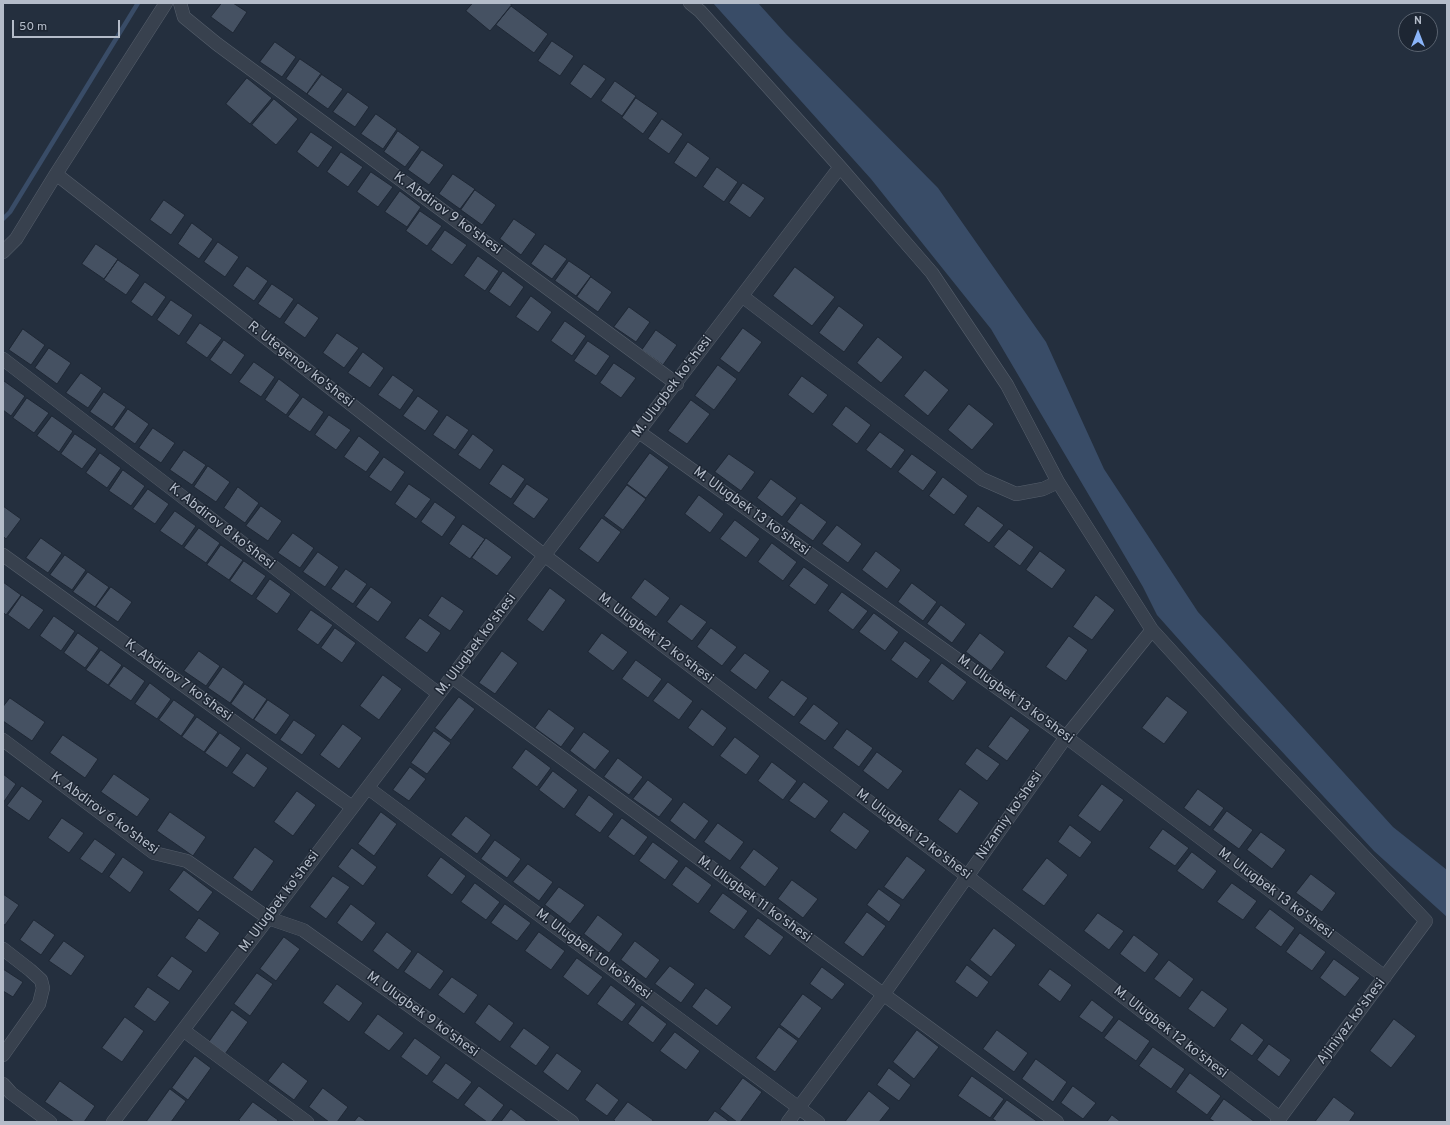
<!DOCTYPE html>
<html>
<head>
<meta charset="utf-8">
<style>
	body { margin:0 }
	#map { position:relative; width:1450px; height:1125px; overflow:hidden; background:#242f3e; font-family:Overpass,sans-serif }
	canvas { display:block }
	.frame { position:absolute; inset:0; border:4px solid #b4bcc9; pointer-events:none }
	.north { position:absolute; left:1398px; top:12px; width:40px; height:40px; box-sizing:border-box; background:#1d2633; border:1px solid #59626f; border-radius:50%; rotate:0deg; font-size:11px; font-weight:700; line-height:16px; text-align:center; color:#b4bcc9 }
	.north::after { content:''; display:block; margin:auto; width:14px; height:18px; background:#8ab4f8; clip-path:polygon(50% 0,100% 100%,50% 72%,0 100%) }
	.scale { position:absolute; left:12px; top:20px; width:108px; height:18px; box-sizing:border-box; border:2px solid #b4bcc9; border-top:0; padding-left:5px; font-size:12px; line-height:14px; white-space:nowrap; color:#b4bcc9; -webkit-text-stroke:3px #1d2633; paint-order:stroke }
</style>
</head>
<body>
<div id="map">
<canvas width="1450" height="1125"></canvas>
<div class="frame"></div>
<div class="north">N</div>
<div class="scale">50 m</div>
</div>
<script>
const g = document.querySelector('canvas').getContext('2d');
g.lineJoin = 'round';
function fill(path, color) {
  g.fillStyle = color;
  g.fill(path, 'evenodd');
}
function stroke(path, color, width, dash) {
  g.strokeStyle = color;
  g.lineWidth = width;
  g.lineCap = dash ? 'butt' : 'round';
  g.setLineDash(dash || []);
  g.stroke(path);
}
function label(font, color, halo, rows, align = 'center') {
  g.font = font + ' Overpass,sans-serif';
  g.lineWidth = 3;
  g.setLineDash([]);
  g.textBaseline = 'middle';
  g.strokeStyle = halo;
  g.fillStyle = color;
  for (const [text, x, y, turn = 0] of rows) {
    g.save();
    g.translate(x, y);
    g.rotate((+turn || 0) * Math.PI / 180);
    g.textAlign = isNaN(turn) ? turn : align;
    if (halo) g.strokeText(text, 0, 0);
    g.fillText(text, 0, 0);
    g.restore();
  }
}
fill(new Path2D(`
	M 713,3 L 758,3 L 786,34 L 938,188 L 1046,342 L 1104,469 L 1198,612 L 1393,827 L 1447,870 L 1447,917 L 1374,851 L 1198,661 L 1157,615 L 1143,587 L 991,329 L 871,179 Z`), '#394c67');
stroke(new Path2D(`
	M 3,219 L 10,212 L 138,3`), '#394c67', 4.5);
const building = new Path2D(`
	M 222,3 L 233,3 L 247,12 L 233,33 L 211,17 Z
	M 473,3 L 509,3 L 512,5 L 490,31 L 466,11 Z
	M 511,6 L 548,34 L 534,53 L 496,25 Z
	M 552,41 L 574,56 L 560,76 L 538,61 Z
	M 275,42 L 296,57 L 282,77 L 260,62 Z
	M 300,59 L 322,74 L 307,94 L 286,79 Z
	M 584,64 L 606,79 L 591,99 L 570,84 Z
	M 321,74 L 343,89 L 328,109 L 307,94 Z
	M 247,78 L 272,98 L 250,124 L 226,104 Z
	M 615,81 L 636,96 L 622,116 L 601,101 Z
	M 348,92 L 369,107 L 355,127 L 333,112 Z
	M 636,98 L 658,113 L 643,134 L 622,118 Z
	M 274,99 L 298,119 L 276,145 L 252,125 Z
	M 376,114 L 397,129 L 383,149 L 361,134 Z
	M 662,119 L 683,134 L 669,154 L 648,139 Z
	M 398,131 L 420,147 L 405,167 L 384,152 Z
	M 311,132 L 333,147 L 318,168 L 297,152 Z
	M 688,142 L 710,158 L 696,178 L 674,163 Z
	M 422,150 L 444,165 L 429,185 L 408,170 Z
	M 341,152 L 363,167 L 348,187 L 327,172 Z
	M 717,167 L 738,182 L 724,202 L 703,187 Z
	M 371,172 L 393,187 L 378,207 L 357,192 Z
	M 453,174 L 475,189 L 460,209 L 439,194 Z
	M 743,183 L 765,198 L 750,218 L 729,203 Z
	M 475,190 L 496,205 L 482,225 L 461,210 Z
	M 400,191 L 421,207 L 407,227 L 385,212 Z
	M 164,200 L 185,215 L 171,235 L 150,220 Z
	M 420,211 L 442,226 L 427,246 L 406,231 Z
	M 514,219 L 536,234 L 521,255 L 500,239 Z
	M 192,223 L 213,239 L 199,259 L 178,244 Z
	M 445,230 L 467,245 L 452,265 L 431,250 Z
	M 218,242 L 239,257 L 225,277 L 204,262 Z
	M 96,244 L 118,259 L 104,279 L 82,264 Z
	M 545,244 L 567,259 L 552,279 L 531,264 Z
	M 478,256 L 499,271 L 485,291 L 464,276 Z
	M 118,260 L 140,275 L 126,295 L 104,280 Z
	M 569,261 L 591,276 L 576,296 L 555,281 Z
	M 247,266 L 268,281 L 254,301 L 233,286 Z
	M 795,267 L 835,297 L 812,326 L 773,296 Z
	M 503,271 L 524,287 L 510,307 L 489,292 Z
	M 591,277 L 612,292 L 598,312 L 577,297 Z
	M 145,282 L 166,297 L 152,317 L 131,302 Z
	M 272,284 L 294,299 L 280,319 L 258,304 Z
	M 531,296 L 552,312 L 538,332 L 516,317 Z
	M 171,300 L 193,315 L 179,336 L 157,320 Z
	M 298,303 L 319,318 L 305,338 L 284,323 Z
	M 839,306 L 864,325 L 844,352 L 819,333 Z
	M 629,307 L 650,322 L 636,342 L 614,327 Z
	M 565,321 L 586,336 L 572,356 L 551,341 Z
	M 200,323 L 222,338 L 207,358 L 186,343 Z
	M 743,328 L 762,342 L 739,373 L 720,359 Z
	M 23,329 L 45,345 L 31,365 L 9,350 Z
	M 656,330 L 677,345 L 663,365 L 642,350 Z
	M 337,333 L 359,348 L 344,368 L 323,353 Z
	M 878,337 L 903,357 L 881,383 L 857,363 Z
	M 224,340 L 245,355 L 231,375 L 210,360 Z
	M 588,341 L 610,356 L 596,376 L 574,361 Z
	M 49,348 L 71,363 L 57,384 L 35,368 Z
	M 363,352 L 384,368 L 370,388 L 348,373 Z
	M 254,362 L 275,377 L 261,397 L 239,382 Z
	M 614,363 L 636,378 L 621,398 L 600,383 Z
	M 718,365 L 737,379 L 714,410 L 695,396 Z
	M 925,370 L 949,390 L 928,416 L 904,396 Z
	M 81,373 L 102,388 L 88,408 L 66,393 Z
	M 393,375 L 414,390 L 400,410 L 378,395 Z
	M 802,376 L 828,395 L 813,414 L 788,395 Z
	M 279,379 L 300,395 L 286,415 L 265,400 Z
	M 4,381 L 25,396 L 11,416 L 3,410 Z
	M 104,392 L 126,407 L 112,427 L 90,412 Z
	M 418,396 L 439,411 L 425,431 L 403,416 Z
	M 303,397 L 324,412 L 310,432 L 288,417 Z
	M 27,398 L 49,413 L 34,433 L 13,418 Z
	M 691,400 L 710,414 L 687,444 L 668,431 Z
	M 969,404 L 994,424 L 972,450 L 948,430 Z
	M 846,406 L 871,425 L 857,444 L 832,425 Z
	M 128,409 L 149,424 L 135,444 L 114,429 Z
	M 329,415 L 351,430 L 336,450 L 315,435 Z
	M 447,415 L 469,430 L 455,450 L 433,435 Z
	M 52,416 L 73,431 L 59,452 L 37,436 Z
	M 153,428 L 175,443 L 161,463 L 139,448 Z
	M 880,432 L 905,450 L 891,469 L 866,450 Z
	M 75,434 L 97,449 L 82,469 L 61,454 Z
	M 473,434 L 494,450 L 480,470 L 458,455 Z
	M 359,436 L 380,452 L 366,472 L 344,457 Z
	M 184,450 L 206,465 L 192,485 L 170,470 Z
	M 100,453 L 121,468 L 107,488 L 86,473 Z
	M 650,453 L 669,467 L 646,498 L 627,484 Z
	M 729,454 L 755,472 L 741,491 L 715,472 Z
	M 912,454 L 937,472 L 923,491 L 898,472 Z
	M 384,457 L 405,472 L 391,492 L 369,477 Z
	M 503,464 L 525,479 L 511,499 L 489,484 Z
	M 208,466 L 230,482 L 216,502 L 194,487 Z
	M 123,470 L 145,486 L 131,506 L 109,491 Z
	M 943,477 L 968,496 L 954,515 L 929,496 Z
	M 771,479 L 797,498 L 782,517 L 757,498 Z
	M 409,484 L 431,499 L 416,519 L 395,504 Z
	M 527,484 L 549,499 L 534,519 L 513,504 Z
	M 627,485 L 646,499 L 623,530 L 604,516 Z
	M 238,487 L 259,503 L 245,523 L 224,508 Z
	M 148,489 L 169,504 L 155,524 L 133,509 Z
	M 699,495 L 724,514 L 710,533 L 685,514 Z
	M 435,502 L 456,517 L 442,537 L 421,522 Z
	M 801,503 L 827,522 L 813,541 L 787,522 Z
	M 3,506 L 21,519 L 6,539 L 3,536 Z
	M 261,506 L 282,521 L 268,541 L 246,526 Z
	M 978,506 L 1004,525 L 989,543 L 964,525 Z
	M 175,511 L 196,526 L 182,546 L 160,531 Z
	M 602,518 L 621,532 L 598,563 L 579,549 Z
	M 735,520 L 760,539 L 746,558 L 720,539 Z
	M 463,524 L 485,539 L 470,559 L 449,544 Z
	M 837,525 L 862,544 L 848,563 L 822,544 Z
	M 199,528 L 220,543 L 206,563 L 184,548 Z
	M 1009,529 L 1034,547 L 1020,566 L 994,547 Z
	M 293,533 L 314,548 L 300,568 L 278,553 Z
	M 41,538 L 62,553 L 48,573 L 26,558 Z
	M 486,538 L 512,557 L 497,576 L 472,558 Z
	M 772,543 L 797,562 L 783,581 L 758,562 Z
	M 221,545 L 243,560 L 229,580 L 207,565 Z
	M 876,551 L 901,570 L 887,589 L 862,570 Z
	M 1040,551 L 1066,570 L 1052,589 L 1026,570 Z
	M 318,552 L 339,567 L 325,587 L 303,572 Z
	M 65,555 L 86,570 L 72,590 L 50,575 Z
	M 244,561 L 266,576 L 252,596 L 230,581 Z
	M 804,567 L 829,585 L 815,605 L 789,586 Z
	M 346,569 L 367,584 L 353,604 L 331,589 Z
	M 88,572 L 109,587 L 95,607 L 73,592 Z
	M 270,579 L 291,594 L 277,614 L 256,599 Z
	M 645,579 L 670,598 L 656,617 L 631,598 Z
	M 3,582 L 21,595 L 6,615 L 3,612 Z
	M 912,583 L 937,602 L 923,621 L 898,602 Z
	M 111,587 L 132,602 L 118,622 L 96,607 Z
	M 371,587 L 392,602 L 378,622 L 356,607 Z
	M 550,588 L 566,600 L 543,632 L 527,620 Z
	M 842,592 L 868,611 L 853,630 L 828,611 Z
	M 22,595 L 44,610 L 29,630 L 8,615 Z
	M 1096,595 L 1115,610 L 1092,640 L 1073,627 Z
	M 442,596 L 464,611 L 450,631 L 428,616 Z
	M 681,604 L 707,622 L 692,641 L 667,622 Z
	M 941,605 L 966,624 L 952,643 L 927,624 Z
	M 311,610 L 333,625 L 318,645 L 297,630 Z
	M 874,613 L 899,632 L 885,651 L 859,632 Z
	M 54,616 L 75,631 L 61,651 L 40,636 Z
	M 420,618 L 441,633 L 427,653 L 405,638 Z
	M 335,628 L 356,643 L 342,663 L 321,648 Z
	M 711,628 L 737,647 L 722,666 L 697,647 Z
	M 78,633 L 99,648 L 85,668 L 64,653 Z
	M 602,633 L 628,652 L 613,671 L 588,652 Z
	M 980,633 L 1005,652 L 991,671 L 966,652 Z
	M 1069,636 L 1088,650 L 1066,681 L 1046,667 Z
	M 905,641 L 931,660 L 917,679 L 891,660 Z
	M 101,650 L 122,665 L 108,685 L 86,670 Z
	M 199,651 L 220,666 L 206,686 L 184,671 Z
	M 502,651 L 518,663 L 495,694 L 479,683 Z
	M 745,653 L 770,671 L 756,690 L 730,671 Z
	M 636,660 L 662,679 L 648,698 L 622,679 Z
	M 942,663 L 967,682 L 953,701 L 928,682 Z
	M 124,666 L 145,681 L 131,701 L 109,686 Z
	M 223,667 L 244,682 L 230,703 L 208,688 Z
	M 383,675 L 402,689 L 379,720 L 360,706 Z
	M 782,680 L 808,698 L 794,717 L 768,698 Z
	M 668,682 L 693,701 L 679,720 L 653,701 Z
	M 150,683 L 171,699 L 157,719 L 135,704 Z
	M 245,684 L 267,699 L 253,720 L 231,704 Z
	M 1167,696 L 1188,712 L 1164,744 L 1142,728 Z
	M 459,697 L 475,709 L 451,740 L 435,728 Z
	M 10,698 L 45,722 L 32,741 L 3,721 L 3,707 Z
	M 174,700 L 195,715 L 181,736 L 159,720 Z
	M 268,700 L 290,715 L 276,735 L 254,720 Z
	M 814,704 L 839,723 L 825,741 L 799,723 Z
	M 549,709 L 575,728 L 561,747 L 535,728 Z
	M 702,709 L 727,728 L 713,747 L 688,728 Z
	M 1011,716 L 1030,730 L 1007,761 L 988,747 Z
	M 197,717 L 218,732 L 204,752 L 182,737 Z
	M 294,720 L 316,735 L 302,755 L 280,740 Z
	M 343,724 L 362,738 L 339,769 L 320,755 Z
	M 847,729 L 873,748 L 859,767 L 833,748 Z
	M 434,731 L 451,743 L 427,774 L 411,763 Z
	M 584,732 L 610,751 L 595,770 L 570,751 Z
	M 220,733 L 241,748 L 227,768 L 205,753 Z
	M 63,735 L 98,759 L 85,778 L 50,753 Z
	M 735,737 L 760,756 L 746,775 L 720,756 Z
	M 977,748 L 1000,764 L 987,781 L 965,764 Z
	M 526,749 L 551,768 L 537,787 L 512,768 Z
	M 877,752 L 903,771 L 888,790 L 863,771 Z
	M 247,753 L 268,768 L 254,788 L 232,773 Z
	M 618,758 L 643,777 L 629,795 L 604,777 Z
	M 772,762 L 797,781 L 783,800 L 758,781 Z
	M 410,767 L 426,779 L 409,801 L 393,790 Z
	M 553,771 L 578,790 L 564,809 L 539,790 Z
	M 3,774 L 16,784 L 3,803 Z
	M 114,774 L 150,799 L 137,817 L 101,792 Z
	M 648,780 L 673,799 L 659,817 L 633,799 Z
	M 804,782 L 829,801 L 815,819 L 789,801 Z
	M 1102,784 L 1124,800 L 1100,832 L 1078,816 Z
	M 22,786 L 43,801 L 29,821 L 7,806 Z
	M 960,789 L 979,803 L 957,834 L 938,820 Z
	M 1198,789 L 1224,808 L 1210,827 L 1184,808 Z
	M 297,791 L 316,805 L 293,836 L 274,822 Z
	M 589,795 L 614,814 L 600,833 L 575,815 Z
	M 684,802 L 709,821 L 695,840 L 670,821 Z
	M 1227,811 L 1253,830 L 1239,849 L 1213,830 Z
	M 170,812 L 206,837 L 193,856 L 157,831 Z
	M 381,812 L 397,824 L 374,856 L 358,844 Z
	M 844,812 L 870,831 L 856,850 L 830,831 Z
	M 466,816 L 491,835 L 477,854 L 451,835 Z
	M 62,818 L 84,833 L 69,853 L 48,838 Z
	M 622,818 L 648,837 L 634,856 L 608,837 Z
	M 718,823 L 744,842 L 730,861 L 704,842 Z
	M 1070,825 L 1092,842 L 1080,858 L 1058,842 Z
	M 1163,829 L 1189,848 L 1175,866 L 1149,848 Z
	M 1261,832 L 1286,850 L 1272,869 L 1247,850 Z
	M 95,839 L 116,854 L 102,874 L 80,859 Z
	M 495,840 L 521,859 L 507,878 L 481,859 Z
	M 653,842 L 679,861 L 665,880 L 639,861 Z
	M 255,847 L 274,861 L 252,892 L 233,878 Z
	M 352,848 L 377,867 L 363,886 L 338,867 Z
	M 754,849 L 779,868 L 765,887 L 740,868 Z
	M 1192,852 L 1217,871 L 1203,890 L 1177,871 Z
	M 907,856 L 926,870 L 903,900 L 884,887 Z
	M 123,857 L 144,872 L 130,893 L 109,877 Z
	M 441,857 L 466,876 L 452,895 L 427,876 Z
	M 1047,858 L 1068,875 L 1044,906 L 1022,890 Z
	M 528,864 L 553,882 L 539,901 L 513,882 Z
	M 686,866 L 712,885 L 698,904 L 672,885 Z
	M 184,870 L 213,892 L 198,912 L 169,890 Z
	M 1311,874 L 1336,893 L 1322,912 L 1296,893 Z
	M 333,876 L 350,887 L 326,919 L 310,907 Z
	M 792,880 L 818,899 L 803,918 L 778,899 Z
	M 475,883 L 500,902 L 486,920 L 461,902 Z
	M 1232,883 L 1257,901 L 1243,920 L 1217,902 Z
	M 559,887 L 585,905 L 570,924 L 545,905 Z
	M 879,889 L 901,905 L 889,922 L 867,905 Z
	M 723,893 L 748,911 L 734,930 L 709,912 Z
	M 3,894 L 19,905 L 5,925 L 3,924 Z
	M 351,904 L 376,923 L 362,942 L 337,923 Z
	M 505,904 L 531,923 L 517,941 L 491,923 Z
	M 1270,909 L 1295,928 L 1281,947 L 1255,928 Z
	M 867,912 L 886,926 L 863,957 L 844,943 Z
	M 1098,913 L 1124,931 L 1109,950 L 1084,931 Z
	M 598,915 L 623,934 L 609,953 L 584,934 Z
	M 199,918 L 220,933 L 206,953 L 185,938 Z
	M 758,918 L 784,937 L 770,956 L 744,937 Z
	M 34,920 L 55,935 L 41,955 L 20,940 Z
	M 994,928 L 1016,945 L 991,977 L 970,960 Z
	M 387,932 L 412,951 L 398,970 L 373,951 Z
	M 539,932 L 565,951 L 551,970 L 525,951 Z
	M 1300,933 L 1326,952 L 1312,971 L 1286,952 Z
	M 1134,935 L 1159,954 L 1145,973 L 1120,954 Z
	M 284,937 L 300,949 L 276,981 L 260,969 Z
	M 64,941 L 85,956 L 71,976 L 49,961 Z
	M 635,941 L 660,960 L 646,979 L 621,960 Z
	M 418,952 L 444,971 L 430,990 L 404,972 Z
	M 172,956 L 193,971 L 179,991 L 157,976 Z
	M 577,958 L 603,977 L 588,996 L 563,977 Z
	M 1334,959 L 1360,978 L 1345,997 L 1320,978 Z
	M 1169,960 L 1194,979 L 1180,998 L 1154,979 Z
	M 967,965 L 989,982 L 977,998 L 955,982 Z
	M 670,966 L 695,984 L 681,1003 L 655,984 Z
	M 822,967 L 845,984 L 832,1000 L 810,984 Z
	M 3,969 L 23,982 L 13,997 L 3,991 Z
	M 1050,969 L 1072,985 L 1060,1002 L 1038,985 Z
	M 257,973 L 273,984 L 250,1016 L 234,1004 Z
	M 452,977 L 478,995 L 464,1014 L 438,995 Z
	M 337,984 L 363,1003 L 349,1022 L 323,1003 Z
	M 611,985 L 636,1004 L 622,1022 L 597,1004 Z
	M 148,987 L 170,1002 L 155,1022 L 134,1007 Z
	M 706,988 L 732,1007 L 717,1026 L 692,1007 Z
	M 1202,990 L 1228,1009 L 1214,1028 L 1188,1009 Z
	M 803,994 L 822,1008 L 799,1039 L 780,1025 Z
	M 1092,1000 L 1114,1017 L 1102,1033 L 1079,1017 Z
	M 489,1004 L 514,1023 L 500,1042 L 475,1023 Z
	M 642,1005 L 667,1024 L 653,1043 L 628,1024 Z
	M 232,1010 L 248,1022 L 225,1054 L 209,1042 Z
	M 378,1014 L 404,1033 L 389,1051 L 364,1033 Z
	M 125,1017 L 144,1031 L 122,1062 L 102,1048 Z
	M 1119,1019 L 1150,1041 L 1136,1061 L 1104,1038 Z
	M 1394,1019 L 1416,1036 L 1391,1068 L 1370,1051 Z
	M 1242,1023 L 1264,1040 L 1252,1056 L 1230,1040 Z
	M 779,1027 L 798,1041 L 775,1072 L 756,1058 Z
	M 524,1028 L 550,1047 L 536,1066 L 510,1047 Z
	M 917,1030 L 939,1047 L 914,1079 L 893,1062 Z
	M 997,1030 L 1028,1053 L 1014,1072 L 983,1049 Z
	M 675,1032 L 700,1051 L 686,1070 L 660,1051 Z
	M 415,1038 L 441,1057 L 427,1076 L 401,1057 Z
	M 1269,1044 L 1291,1060 L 1279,1077 L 1257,1060 Z
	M 1153,1047 L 1185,1069 L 1171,1089 L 1139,1066 Z
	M 557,1053 L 582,1071 L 568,1091 L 543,1072 Z
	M 195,1056 L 211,1068 L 188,1100 L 172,1088 Z
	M 1036,1059 L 1067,1082 L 1053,1102 L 1022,1079 Z
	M 283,1062 L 308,1081 L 294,1100 L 268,1081 Z
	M 446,1063 L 472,1082 L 458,1100 L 432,1082 Z
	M 889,1068 L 911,1085 L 899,1101 L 877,1085 Z
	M 1190,1073 L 1221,1096 L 1207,1115 L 1176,1092 Z
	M 972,1076 L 1004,1099 L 990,1118 L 958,1096 Z
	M 743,1078 L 762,1092 L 740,1122 L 737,1122 L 720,1109 Z
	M 60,1081 L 95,1106 L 84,1122 L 74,1122 L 45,1102 Z
	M 597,1083 L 619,1100 L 607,1116 L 585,1100 Z
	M 479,1086 L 504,1105 L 491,1122 L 487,1122 L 464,1105 Z
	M 1073,1086 L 1096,1103 L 1083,1119 L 1061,1103 Z
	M 323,1088 L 348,1107 L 337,1122 L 329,1122 L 309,1107 Z
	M 170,1089 L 186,1101 L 171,1122 L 148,1122 L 147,1121 Z
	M 869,1091 L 890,1108 L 879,1122 L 845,1122 Z
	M 1334,1097 L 1355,1113 L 1349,1122 L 1315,1122 Z
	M 1224,1099 L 1255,1122 L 1215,1122 L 1210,1119 Z
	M 1007,1100 L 1038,1122 L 997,1122 L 993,1119 Z
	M 253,1102 L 278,1120 L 277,1122 L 241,1122 L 239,1120 Z
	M 628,1102 L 653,1120 L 652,1122 L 616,1122 L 614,1120 Z
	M 511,1109 L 528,1122 L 501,1122 Z
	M 715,1111 L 730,1122 L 707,1122 Z
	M 1112,1115 L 1121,1122 L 1107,1122 Z
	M 359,1116 L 367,1122 L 354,1122 Z`);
fill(building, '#455162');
stroke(building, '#1f2835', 1);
const minor = new Path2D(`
	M 180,3 L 184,17 L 217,44 L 677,384
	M 690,3 L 700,11 L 840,167 L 932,273 L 1007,385 L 1058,482 L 1152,630 L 1234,720 L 1426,921 L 1277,1122
	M 56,174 L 544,555 L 967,876 L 1280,1118
	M 3,252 L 16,239 L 56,174 L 166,3
	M 742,296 L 982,479 L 1016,494 L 1043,489 L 1058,482
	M 3,359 L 439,694
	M 639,432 L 1066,737 L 1385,977
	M 3,555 L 352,807
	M 452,677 L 1057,1122
	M 3,740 L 154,853 L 187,861 L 268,918 L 303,930 L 572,1122
	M 368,788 L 818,1122
	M 3,949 L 30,970 L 41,980 L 43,988 L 39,1004 L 3,1055
	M 183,1030 L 307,1122
	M 3,1084 L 11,1093 L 50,1122
	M 113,1122 L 840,167
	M 788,1122 L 883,995 L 1066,737 L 1152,630`);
stroke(minor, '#565f6c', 14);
stroke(minor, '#38414e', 13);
label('14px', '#b4bcc9', '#1d2633', [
	["K. Abdirov 9 ko'shesi",447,214,36],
	["R. Utegenov ko'shesi",300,365,38],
	["M. Ulugbek ko'shesi",673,387,-53],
	["M. Ulugbek 13 ko'shesi",751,512,36],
	["K. Abdirov 8 ko'shesi",221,527,38],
	["M. Ulugbek 12 ko'shesi",655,639,37],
	["M. Ulugbek ko'shesi",477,645,-53],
	["K. Abdirov 7 ko'shesi",178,681,36],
	["M. Ulugbek 13 ko'shesi",1015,700,36],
	["K. Abdirov 6 ko'shesi",104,814,36],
	["Nizamiy ko'shesi",1010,816,-55],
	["M. Ulugbek 12 ko'shesi",913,835,37],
	["M. Ulugbek 13 ko'shesi",1275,894,37],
	["M. Ulugbek 11 ko'shesi",754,900,36],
	["M. Ulugbek ko'shesi",280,902,-53],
	["M. Ulugbek 10 ko'shesi",593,955,37],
	["M. Ulugbek 9 ko'shesi",422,1015,36],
	["Ajiniyaz ko'shesi",1352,1022,-53],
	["M. Ulugbek 12 ko'shesi",1170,1033,38]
]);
</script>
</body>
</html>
